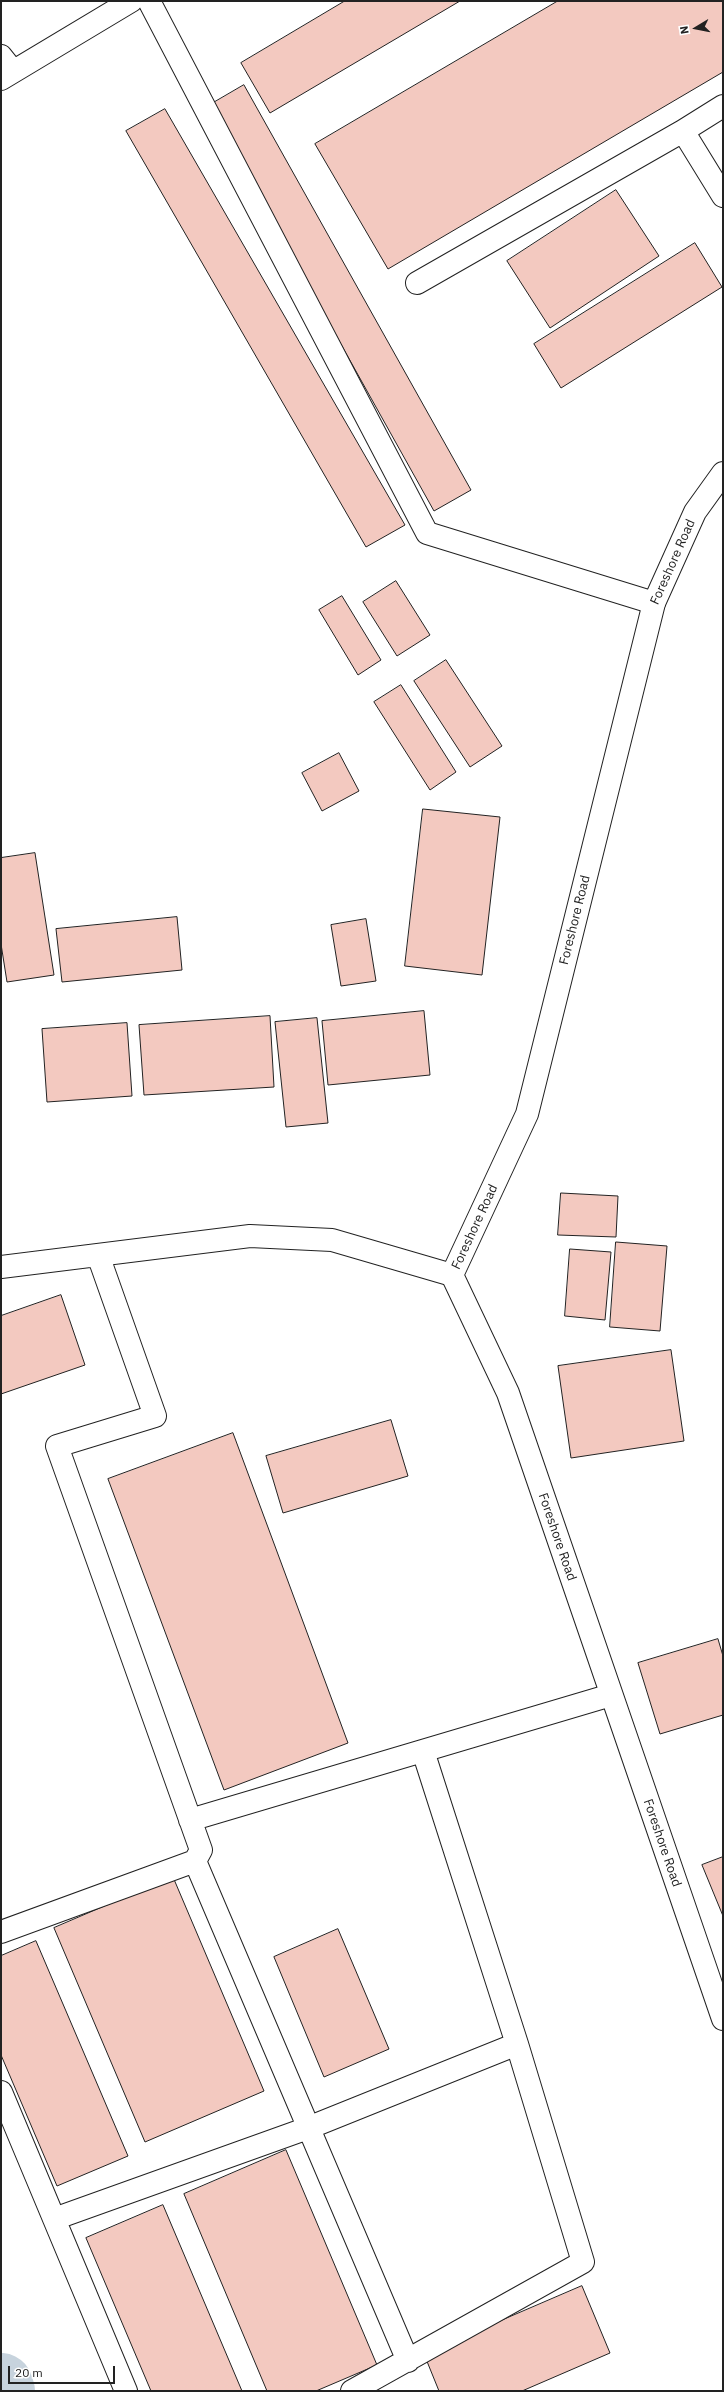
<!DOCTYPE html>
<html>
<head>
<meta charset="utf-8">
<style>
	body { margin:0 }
	#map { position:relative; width:724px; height:2392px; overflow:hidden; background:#fff; font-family:"IBM Plex Sans",sans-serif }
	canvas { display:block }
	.frame { position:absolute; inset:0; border:2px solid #222; pointer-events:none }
	.north { position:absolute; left:676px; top:8px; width:40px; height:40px; -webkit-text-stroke:3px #fff; paint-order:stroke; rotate:260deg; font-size:11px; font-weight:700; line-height:16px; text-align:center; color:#222 }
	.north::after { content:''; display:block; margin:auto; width:14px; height:18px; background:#222; clip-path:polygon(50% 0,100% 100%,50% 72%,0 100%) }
	.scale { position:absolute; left:8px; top:2366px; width:107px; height:18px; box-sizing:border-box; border:2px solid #222; border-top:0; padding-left:5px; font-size:12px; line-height:14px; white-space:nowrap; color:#222; -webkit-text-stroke:3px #fff; paint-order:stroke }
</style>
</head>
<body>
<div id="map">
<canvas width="724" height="2392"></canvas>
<div class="frame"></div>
<div class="north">N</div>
<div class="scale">20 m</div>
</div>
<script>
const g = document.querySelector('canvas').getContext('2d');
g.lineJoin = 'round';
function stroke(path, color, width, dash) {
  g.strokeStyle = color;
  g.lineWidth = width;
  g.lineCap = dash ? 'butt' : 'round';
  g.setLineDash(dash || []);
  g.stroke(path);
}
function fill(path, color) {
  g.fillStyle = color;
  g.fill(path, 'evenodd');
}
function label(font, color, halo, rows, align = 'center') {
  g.font = font + ' "IBM Plex Sans",sans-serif';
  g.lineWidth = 3;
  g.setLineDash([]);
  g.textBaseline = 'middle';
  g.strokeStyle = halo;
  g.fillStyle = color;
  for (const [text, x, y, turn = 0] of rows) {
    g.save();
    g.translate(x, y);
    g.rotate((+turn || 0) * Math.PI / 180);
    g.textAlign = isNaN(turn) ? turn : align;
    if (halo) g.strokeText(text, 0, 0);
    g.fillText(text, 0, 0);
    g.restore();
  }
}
stroke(new Path2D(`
	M 1,2385 L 3,2391`), '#c7d3dd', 64);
const building = new Path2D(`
	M 345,1 L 460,1 L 270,113 L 241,63 Z
	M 558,1 L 723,1 L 723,72 L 388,269 L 315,144 Z
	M 244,85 L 471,490 L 434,511 L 208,106 Z
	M 165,109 L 405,525 L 366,547 L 126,131 Z
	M 616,190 L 659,256 L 550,328 L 507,261 Z
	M 695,243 L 722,287 L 561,388 L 534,344 Z
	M 396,581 L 430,635 L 397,656 L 363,602 Z
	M 342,596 L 381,660 L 358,675 L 319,610 Z
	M 446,660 L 502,746 L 470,767 L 414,681 Z
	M 401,685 L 456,772 L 430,790 L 374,702 Z
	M 339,753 L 359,791 L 322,811 L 302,773 Z
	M 423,809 L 500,817 L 482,975 L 405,966 Z
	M 35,853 L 54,975 L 7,982 L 1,944 L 1,858 Z
	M 177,917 L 182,970 L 62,982 L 56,929 Z
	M 366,919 L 376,981 L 341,986 L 331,925 Z
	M 424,1011 L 430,1075 L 328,1085 L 322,1021 Z
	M 270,1016 L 274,1087 L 144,1095 L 139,1025 Z
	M 317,1018 L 328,1123 L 286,1127 L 275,1022 Z
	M 127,1023 L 132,1096 L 47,1102 L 42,1029 Z
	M 561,1193 L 618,1196 L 616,1237 L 558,1235 Z
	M 616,1242 L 667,1246 L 660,1331 L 610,1327 Z
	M 570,1249 L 611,1252 L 605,1320 L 565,1316 Z
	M 61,1295 L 85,1365 L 1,1394 L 1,1316 Z
	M 671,1350 L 684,1441 L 571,1458 L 558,1366 Z
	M 391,1420 L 408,1476 L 283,1513 L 266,1456 Z
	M 233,1433 L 348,1743 L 224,1790 L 108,1479 Z
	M 718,1639 L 723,1656 L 723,1715 L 660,1734 L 638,1663 Z
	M 723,1857 L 723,1916 L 702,1865 Z
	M 173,1877 L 264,2091 L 145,2142 L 54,1928 Z
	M 338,1929 L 389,2049 L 324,2077 L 274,1957 Z
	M 36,1941 L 128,2156 L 57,2186 L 1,2055 L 1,1956 Z
	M 286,2150 L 377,2365 L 316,2391 L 267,2391 L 184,2194 Z
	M 163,2205 L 242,2391 L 151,2391 L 86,2238 Z
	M 582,2286 L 610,2353 L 522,2391 L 439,2391 L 424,2354 Z`);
fill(building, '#f3c9c0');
stroke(building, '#222', 1);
const minor = new Path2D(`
	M 149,1 L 427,533 L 654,603
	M 1,56 L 13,71
	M 1,79 L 131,1
	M 683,131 L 723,106
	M 417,283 L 683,131 L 723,196
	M 98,1255 L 155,1416 L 57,1446 L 201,1850 L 195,1861 L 408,2361
	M 1,1267 L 250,1236 L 332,1240 L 452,1275
	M 190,1820 L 611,1695
	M 1,1932 L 195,1861
	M 1,2092 L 126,2391
	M 54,2219 L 308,2128 L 517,2044
	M 352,2391 L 583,2262 L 517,2044 L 423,1751`);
const major = new Path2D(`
	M 723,473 L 695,512 L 654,603 L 527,1114 L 452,1275 L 508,1393 L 723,2019`);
stroke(minor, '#222', 24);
stroke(major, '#222', 24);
stroke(minor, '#fff', 22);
stroke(major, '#fff', 22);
label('13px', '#222', '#fff', [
	["Foreshore Road",673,562,-66],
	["Foreshore Road",575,920,-76],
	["Foreshore Road",475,1227,-65],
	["Foreshore Road",557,1537,71],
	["Foreshore Road",662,1843,71]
]);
</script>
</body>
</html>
